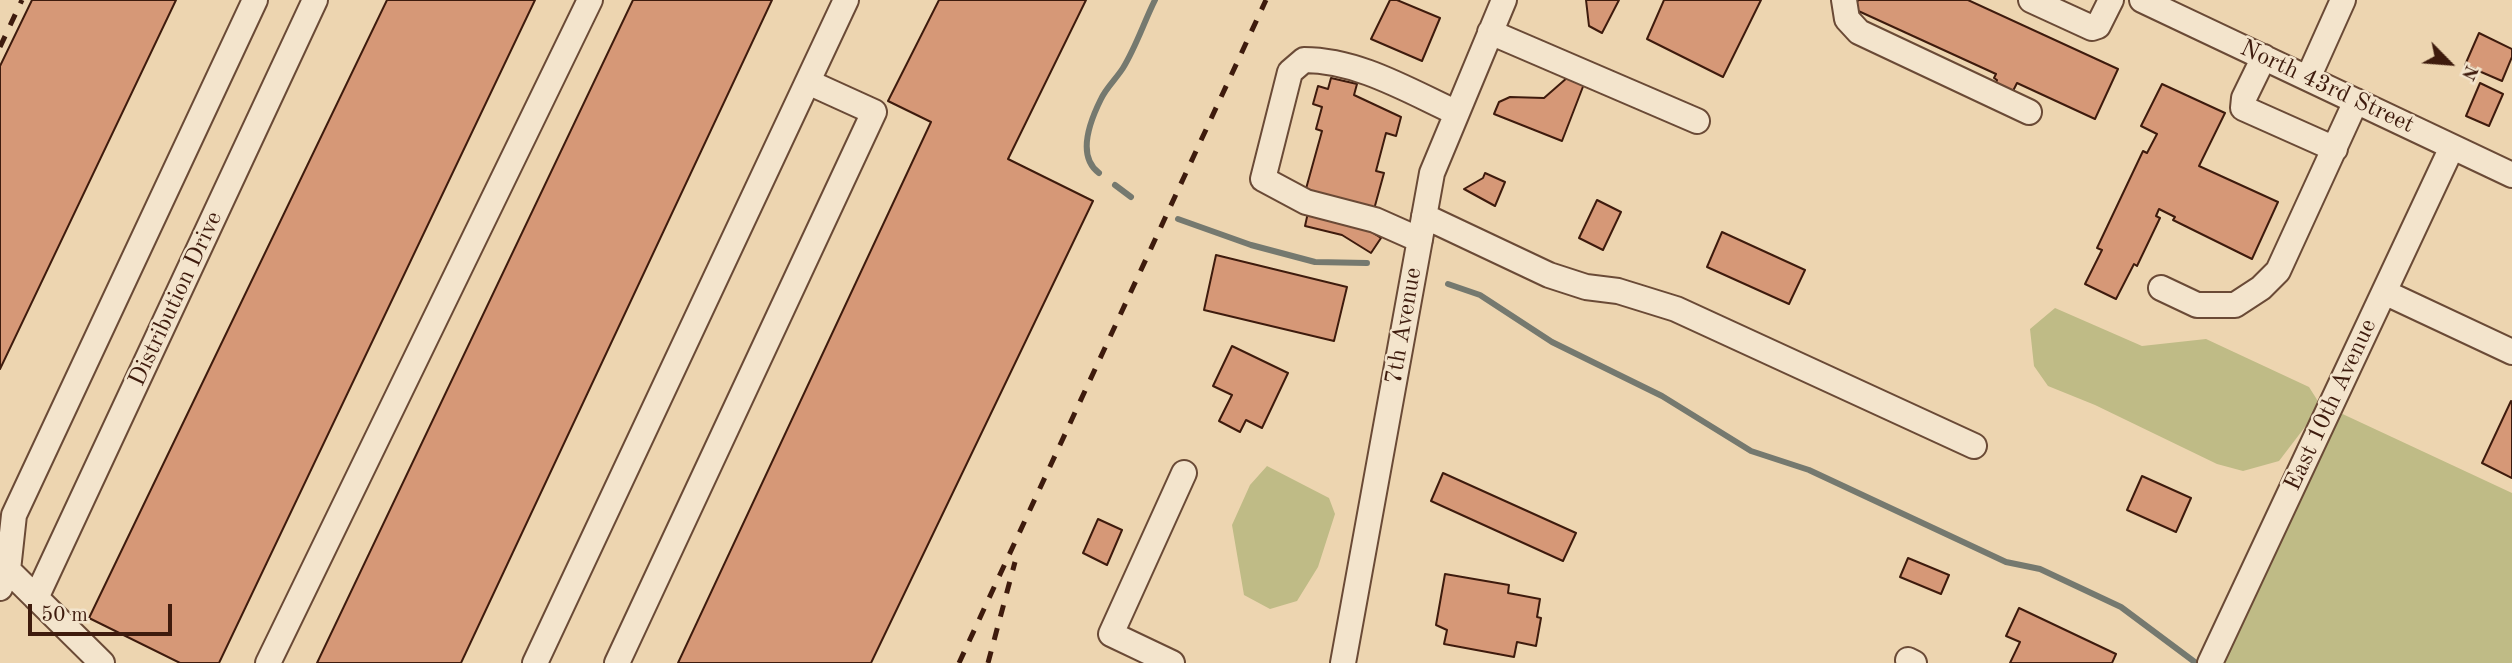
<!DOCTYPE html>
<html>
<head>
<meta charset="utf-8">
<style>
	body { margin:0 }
	#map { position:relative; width:2512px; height:663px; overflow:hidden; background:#edd5b0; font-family:"Old Standard TT",serif }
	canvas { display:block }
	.north { position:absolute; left:2414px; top:28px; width:70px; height:70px; -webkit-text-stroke:5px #f3e4cc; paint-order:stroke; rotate:115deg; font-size:19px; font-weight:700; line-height:28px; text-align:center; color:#3e1b0d }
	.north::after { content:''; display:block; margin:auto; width:24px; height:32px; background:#3e1b0d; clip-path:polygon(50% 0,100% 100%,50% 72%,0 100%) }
	.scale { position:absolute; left:28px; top:604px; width:144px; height:32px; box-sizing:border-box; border:4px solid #3e1b0d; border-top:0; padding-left:9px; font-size:21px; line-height:24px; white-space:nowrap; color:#3e1b0d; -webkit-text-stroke:5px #f3e4cc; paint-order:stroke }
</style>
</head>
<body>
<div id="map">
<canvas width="2512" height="663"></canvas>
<div class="north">N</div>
<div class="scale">50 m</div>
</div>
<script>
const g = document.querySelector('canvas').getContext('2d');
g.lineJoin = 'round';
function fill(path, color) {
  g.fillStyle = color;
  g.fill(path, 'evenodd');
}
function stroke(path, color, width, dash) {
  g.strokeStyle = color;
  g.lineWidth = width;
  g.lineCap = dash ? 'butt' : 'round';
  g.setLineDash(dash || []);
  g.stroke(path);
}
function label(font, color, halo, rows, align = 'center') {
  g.font = font + ' "Old Standard TT",serif';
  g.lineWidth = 5;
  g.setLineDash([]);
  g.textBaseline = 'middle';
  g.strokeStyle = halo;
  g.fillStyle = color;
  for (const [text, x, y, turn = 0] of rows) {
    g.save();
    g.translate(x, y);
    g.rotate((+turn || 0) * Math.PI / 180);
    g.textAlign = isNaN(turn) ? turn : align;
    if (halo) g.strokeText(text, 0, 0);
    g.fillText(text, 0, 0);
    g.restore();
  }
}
fill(new Path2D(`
	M 2055,308 L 2142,346 L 2206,339 L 2309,387 L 2321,406 L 2279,461 L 2243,471 L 2217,464 L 2095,405 L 2048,386 L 2034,366 L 2030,329 Z
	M 2334,410 L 2512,493 L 2512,663 L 2217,663 Z
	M 1267,466 L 1329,498 L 1335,514 L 1318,567 L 1297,601 L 1270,609 L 1244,595 L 1232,525 L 1250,485 Z`), '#bfbb86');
stroke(new Path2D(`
	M 1099,173 C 1076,156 1090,121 1101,99 C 1106,88 1116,79 1123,68 C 1136,47 1144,22 1155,0
	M 1115,185 L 1131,197
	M 1178,219 L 1251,245 L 1315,262 L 1367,263
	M 1448,284 L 1480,295 L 1552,342 L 1662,396 L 1751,451 L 1809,470 L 2006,562 L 2040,569 L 2121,607 L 2196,663`), '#75796f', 6);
const building = new Path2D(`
	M 32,0 L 176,0 L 0,369 L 0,66 Z
	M 387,0 L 535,0 L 219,663 L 180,663 L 89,618 Z
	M 633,0 L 772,0 L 461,663 L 317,663 Z
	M 939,0 L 1086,0 L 1008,159 L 1093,201 L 871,663 L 678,663 L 931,122 L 888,101 Z
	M 1390,0 L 1397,0 L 1440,18 L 1422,61 L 1371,39 Z
	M 1586,0 L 1619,0 L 1602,33 L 1589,26 Z
	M 1664,0 L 1761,0 L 1723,77 L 1647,39 Z
	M 1858,0 L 1968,0 L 2118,69 L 2095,119 L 2017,83 L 2011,95 L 1994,87 L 1997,80 L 1994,78 L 1996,74 L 1854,9 Z
	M 2479,33 L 2512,49 L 2512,57 L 2502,81 L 2465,65 Z
	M 1568,77 L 1584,84 L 1562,141 L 1494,114 L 1499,102 L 1510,97 L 1544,98 Z
	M 1331,78 L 1357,84 L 1354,95 L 1401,117 L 1396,136 L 1386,133 L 1376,171 L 1384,173 L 1373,213 L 1304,196 L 1322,131 L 1316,129 L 1322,107 L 1313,104 L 1318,86 L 1328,89 Z
	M 2480,83 L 2503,94 L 2489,126 L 2466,116 Z
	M 2162,84 L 2225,113 L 2199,166 L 2278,202 L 2252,259 L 2173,220 L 2175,217 L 2159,209 L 2156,216 L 2160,218 L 2137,266 L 2134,264 L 2116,299 L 2085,284 L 2102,250 L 2097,248 L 2143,151 L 2147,153 L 2157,134 L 2141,126 Z
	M 1485,173 L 1505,182 L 1495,206 L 1464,189 L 1483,178 Z
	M 1597,200 L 1621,212 L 1603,250 L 1579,238 Z
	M 1309,208 L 1348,217 L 1381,238 L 1371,253 L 1342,235 L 1305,226 Z
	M 1722,232 L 1805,270 L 1789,304 L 1707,267 Z
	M 1216,255 L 1347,287 L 1334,341 L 1204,310 Z
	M 1232,346 L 1288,373 L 1262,428 L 1246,420 L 1240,432 L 1219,421 L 1232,395 L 1213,386 Z
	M 2511,401 L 2512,402 L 2512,478 L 2482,463 Z
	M 1443,473 L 1576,533 L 1563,561 L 1431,501 Z
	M 2142,476 L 2191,498 L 2176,532 L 2127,510 Z
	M 1098,519 L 1122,530 L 1107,565 L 1083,553 Z
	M 1908,558 L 1949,575 L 1941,594 L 1900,577 Z
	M 1445,574 L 1509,585 L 1508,593 L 1540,599 L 1537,617 L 1541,618 L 1536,646 L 1517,642 L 1514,657 L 1444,644 L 1447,630 L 1436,625 Z
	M 2019,608 L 2116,654 L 2112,663 L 2010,663 L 2020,642 L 2006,636 Z`);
fill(building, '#d69877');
stroke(building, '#3e1b0d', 2);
const minor = new Path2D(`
	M 1844,0 L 1847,19 L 1859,32 L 2029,112
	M 2031,0 L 2092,28 L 2098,26 L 2111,0
	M 2142,0 L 2512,175
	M 1490,32 L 1697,121
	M 2264,57 L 2244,98 L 2243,108 L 2335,149
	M 2308,78 L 2343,0
	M 1424,216 L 1549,275 L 1586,287 L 1618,291 L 1676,309 L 1974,446
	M 1420,240 L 1375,220 L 1306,202 L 1263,179 L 1290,72 L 1304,60 C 1358,60 1409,91 1457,113
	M 2161,288 L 2197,305 L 2235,305 L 2261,288 L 2278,271 L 2356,101
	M 2384,292 L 2512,352
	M 8,570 L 102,663
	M 0,588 L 8,570 L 14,515 L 255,0
	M 36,598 L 315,0
	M 1908,660 L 1914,663
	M 268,663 L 590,0
	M 535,663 L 846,0
	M 617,663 L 874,112 L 808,82
	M 1172,663 L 1111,634 L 1184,473
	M 1343,663 L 1432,173 L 1504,0
	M 2210,663 L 2452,147`);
stroke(minor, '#6a4a36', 28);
stroke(minor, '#f3e4cc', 24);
stroke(new Path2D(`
	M 0,47 L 22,0
	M 959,663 L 1266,0
	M 988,663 L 1015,562`), '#3e1b0d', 5, [12, 12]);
label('24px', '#3e1b0d', '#f3e4cc', [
	["North 43rd Street",2327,87,25],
	["Distribution Drive",176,299,-65],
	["7th Avenue",1404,326,-80],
	["East 10th Avenue",2331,405,-65]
]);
</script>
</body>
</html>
